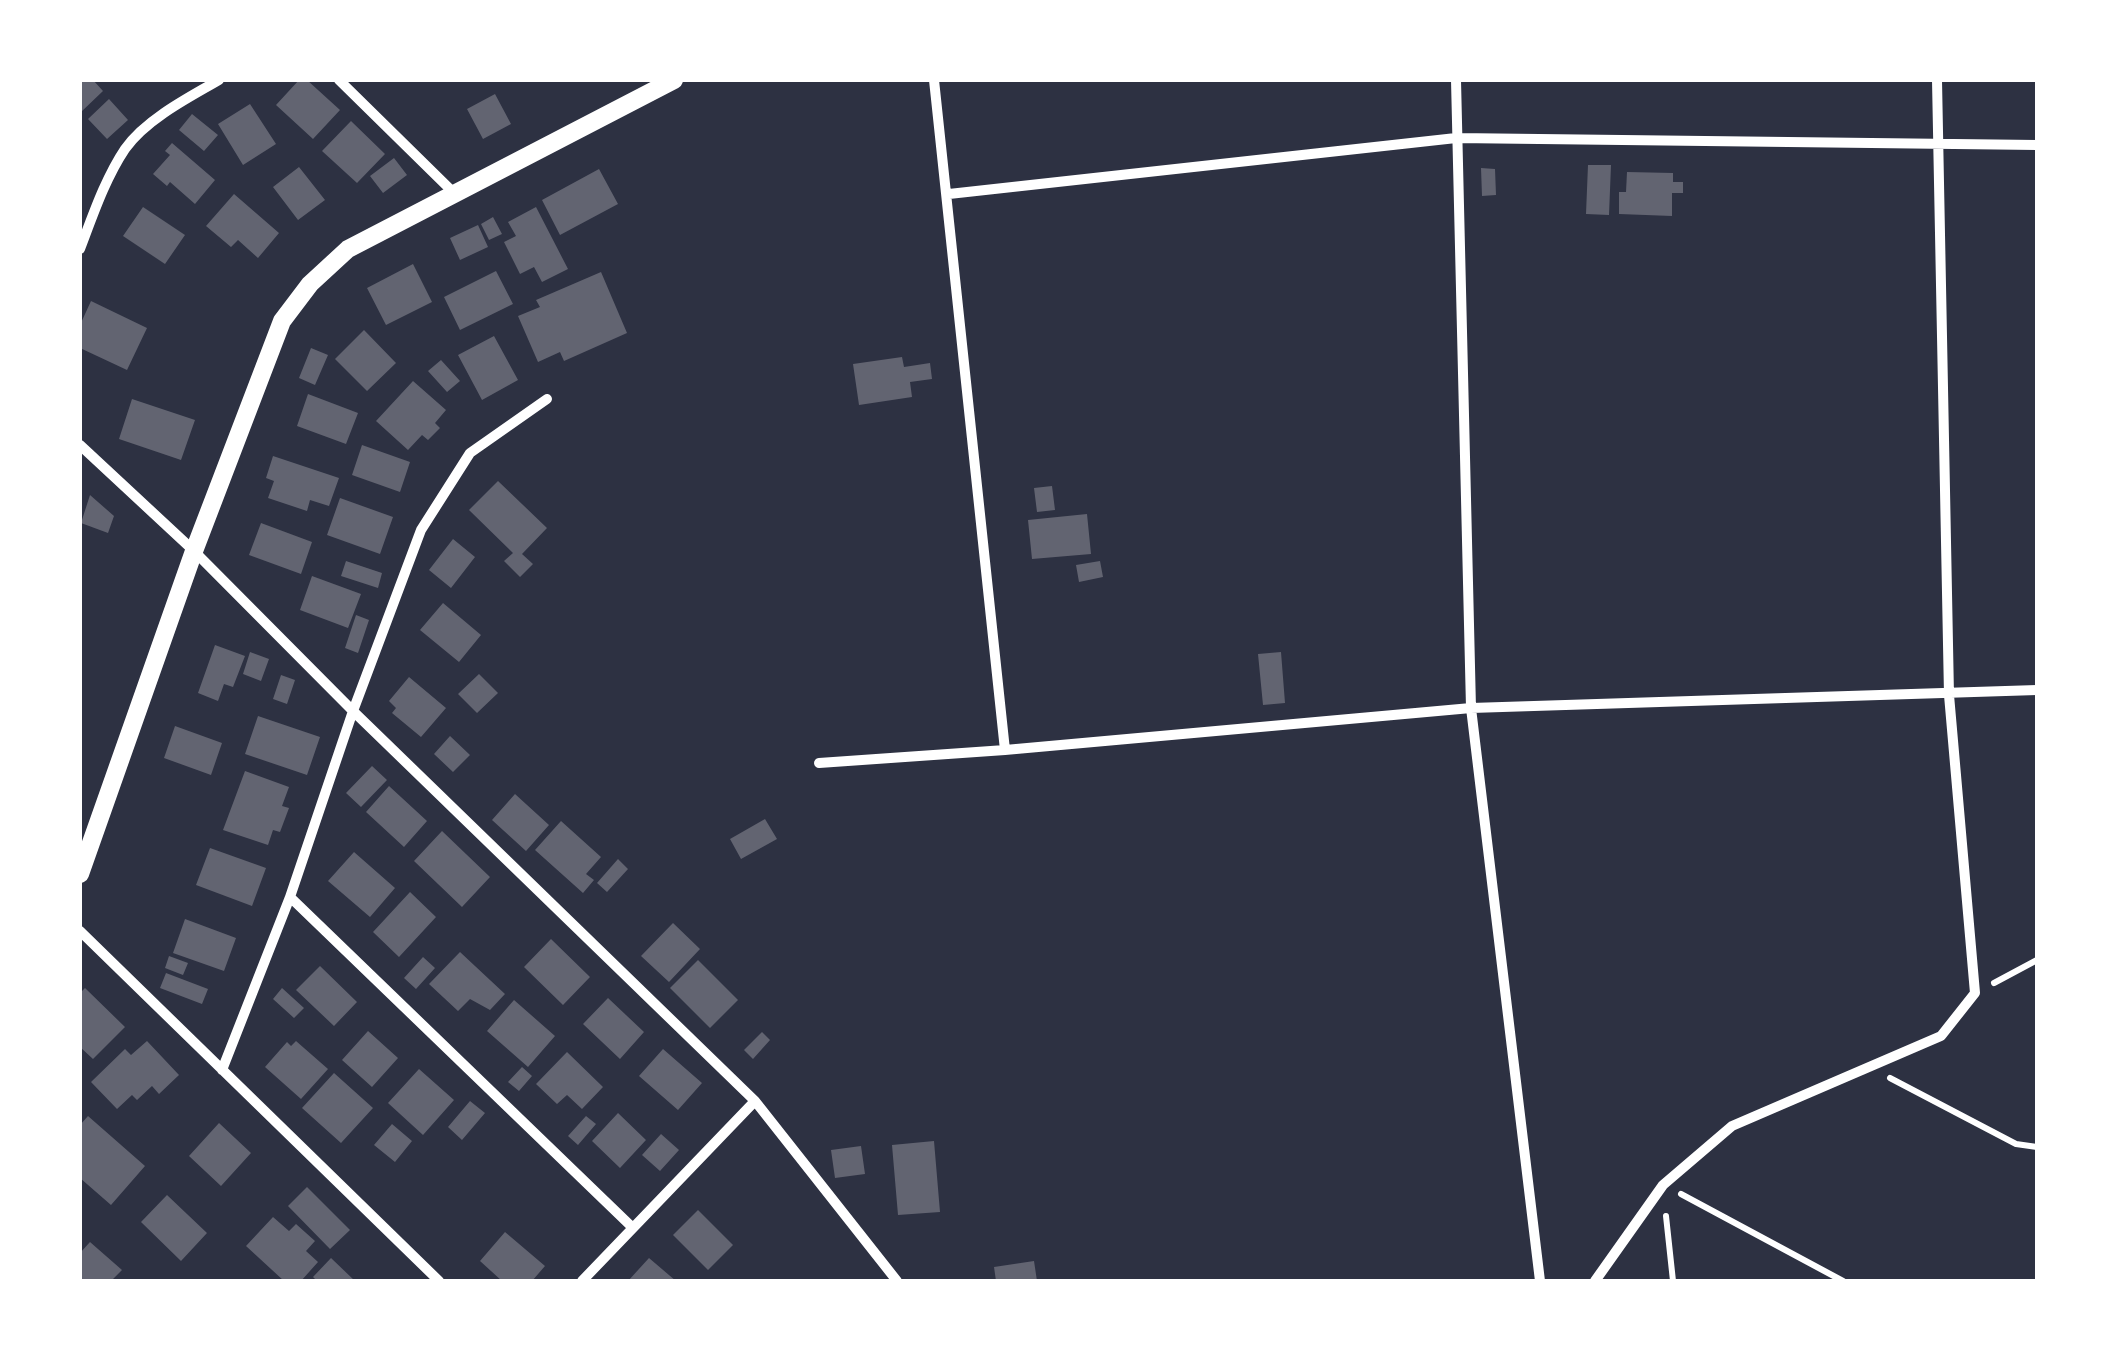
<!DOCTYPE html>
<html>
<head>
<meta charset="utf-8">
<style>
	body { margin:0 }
	#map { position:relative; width:2117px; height:1361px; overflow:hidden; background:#2d3142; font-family:Signika,sans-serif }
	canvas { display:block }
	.frame { position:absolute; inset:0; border:82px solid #fff; pointer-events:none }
</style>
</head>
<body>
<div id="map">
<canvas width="2117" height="1361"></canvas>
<div class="frame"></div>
</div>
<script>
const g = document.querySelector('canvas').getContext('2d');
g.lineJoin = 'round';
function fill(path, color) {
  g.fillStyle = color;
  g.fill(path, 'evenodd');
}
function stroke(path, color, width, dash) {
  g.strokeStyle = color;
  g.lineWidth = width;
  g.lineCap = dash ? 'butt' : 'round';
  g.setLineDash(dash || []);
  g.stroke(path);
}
fill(new Path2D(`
	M 80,80 L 93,80 L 103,91 L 80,113 Z
	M 299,80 L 307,80 L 340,110 L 313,139 L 276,105 Z
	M 495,94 L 511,124 L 483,139 L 467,109 Z
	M 109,99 L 128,120 L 107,139 L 88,119 Z
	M 250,104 L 276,144 L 243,165 L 218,124 Z
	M 192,114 L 218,135 L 204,151 L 179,130 Z
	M 351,121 L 385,154 L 357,183 L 322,151 Z
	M 172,143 L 215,180 L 195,204 L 170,182 L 167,186 L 153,174 L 170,155 L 165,151 Z
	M 394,158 L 407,175 L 383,193 L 370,176 Z
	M 1588,165 L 1611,165 L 1609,215 L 1586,214 Z
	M 299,167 L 325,200 L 298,220 L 273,187 Z
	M 1481,168 L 1495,169 L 1496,195 L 1482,196 Z
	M 599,169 L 618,204 L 560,235 L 542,200 Z
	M 1627,172 L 1673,173 L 1673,182 L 1683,182 L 1683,193 L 1672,193 L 1672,216 L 1619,214 L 1619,192 L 1626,192 Z
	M 234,194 L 279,233 L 258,258 L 238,240 L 231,247 L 206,226 Z
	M 143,207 L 185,235 L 165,264 L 123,236 Z
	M 536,207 L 568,269 L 542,282 L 534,267 L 520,274 L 504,242 L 516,236 L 508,222 Z
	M 493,217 L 502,234 L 489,240 L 481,224 Z
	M 478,225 L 488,247 L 460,260 L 450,238 Z
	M 413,264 L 432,302 L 386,325 L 367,288 Z
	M 496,271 L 513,304 L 460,330 L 444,297 Z
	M 601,272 L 627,333 L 564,361 L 560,352 L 538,362 L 518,316 L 540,307 L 536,300 Z
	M 91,301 L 147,328 L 127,370 L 80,348 L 80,325 Z
	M 364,330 L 396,363 L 367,391 L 335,359 Z
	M 494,336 L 518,380 L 482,400 L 458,355 Z
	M 311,348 L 328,355 L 315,385 L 299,378 Z
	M 902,357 L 904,367 L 930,363 L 932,379 L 910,382 L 912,397 L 859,405 L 853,364 Z
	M 441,360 L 460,381 L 447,392 L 428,371 Z
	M 413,381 L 446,410 L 435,423 L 440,428 L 428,440 L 422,435 L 408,450 L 376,421 Z
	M 308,394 L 358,413 L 346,444 L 297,426 Z
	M 132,399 L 195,420 L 181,460 L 119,439 Z
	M 362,445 L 410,462 L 400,492 L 352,475 Z
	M 273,456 L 339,478 L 329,506 L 310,500 L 307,511 L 268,498 L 274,481 L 266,478 Z
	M 498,481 L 547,528 L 522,554 L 533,564 L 520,577 L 504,561 L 513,553 L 469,510 Z
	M 1052,486 L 1055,510 L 1037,512 L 1034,488 Z
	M 90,495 L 114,516 L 108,533 L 81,523 Z
	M 340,498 L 393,517 L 380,554 L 327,535 Z
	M 1087,514 L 1091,554 L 1032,559 L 1028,520 Z
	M 261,523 L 312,542 L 301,574 L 249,555 Z
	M 453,539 L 475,557 L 451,588 L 429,570 Z
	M 346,561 L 382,573 L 378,588 L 341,576 Z
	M 1100,561 L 1103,577 L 1079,582 L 1076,565 Z
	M 312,576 L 361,594 L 348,628 L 300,610 Z
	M 443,603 L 481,635 L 459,662 L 420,630 Z
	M 356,615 L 369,620 L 358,653 L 345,648 Z
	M 215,645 L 245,656 L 233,687 L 224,684 L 218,701 L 198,693 Z
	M 250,652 L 269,659 L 261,681 L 243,674 Z
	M 1281,652 L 1285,703 L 1263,705 L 1258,654 Z
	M 479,674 L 498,693 L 477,713 L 458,694 Z
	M 281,675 L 295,680 L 287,704 L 273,699 Z
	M 409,677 L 446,708 L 421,737 L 392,713 L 396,708 L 389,701 Z
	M 258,716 L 320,737 L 307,775 L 245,754 Z
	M 175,726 L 222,743 L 211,775 L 164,758 Z
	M 450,736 L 470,755 L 453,772 L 434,754 Z
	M 372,766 L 387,780 L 361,807 L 346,793 Z
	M 245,771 L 289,787 L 282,806 L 289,808 L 280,832 L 273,830 L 268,845 L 223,830 Z
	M 389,786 L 427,821 L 404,847 L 366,812 Z
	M 515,794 L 549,825 L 526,851 L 492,820 Z
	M 765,819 L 777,839 L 741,859 L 730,839 Z
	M 561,821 L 601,857 L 586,874 L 594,880 L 583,893 L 535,850 Z
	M 442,831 L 490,877 L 462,907 L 414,861 Z
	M 210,848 L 266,868 L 252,906 L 196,885 Z
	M 354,852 L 395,888 L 370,917 L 328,881 Z
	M 618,859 L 628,869 L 607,892 L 597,883 Z
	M 410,892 L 436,917 L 399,957 L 373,932 Z
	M 185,919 L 236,938 L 224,971 L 173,953 Z
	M 673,923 L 700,949 L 669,982 L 641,956 Z
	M 551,939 L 590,977 L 563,1005 L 524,967 Z
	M 460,952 L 505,994 L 490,1010 L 470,999 L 458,1011 L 429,984 Z
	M 169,956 L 188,963 L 183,975 L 165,968 Z
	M 423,957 L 435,968 L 416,989 L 404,978 Z
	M 698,960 L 738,1000 L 710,1028 L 670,988 Z
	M 320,966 L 357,1002 L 334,1026 L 296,990 Z
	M 166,973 L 208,989 L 202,1004 L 160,988 Z
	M 85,988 L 125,1027 L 93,1059 L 80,1047 L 80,993 Z
	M 282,988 L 304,1008 L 294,1018 L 273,999 Z
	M 608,998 L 644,1032 L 620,1059 L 583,1024 Z
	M 514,1000 L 555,1036 L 528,1067 L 487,1031 Z
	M 368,1031 L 398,1058 L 372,1087 L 342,1060 Z
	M 762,1032 L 770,1040 L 753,1059 L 744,1050 Z
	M 147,1041 L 179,1075 L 159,1094 L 152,1086 L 137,1100 L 132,1095 L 117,1109 L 91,1082 L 125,1049 L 131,1055 Z
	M 296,1041 L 328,1069 L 301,1099 L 265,1067 L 287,1042 L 291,1046 Z
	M 663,1049 L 702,1083 L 678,1110 L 639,1076 Z
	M 567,1052 L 603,1087 L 582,1109 L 567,1095 L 557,1104 L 536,1084 Z
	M 522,1067 L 532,1076 L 519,1091 L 508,1082 Z
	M 419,1069 L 454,1100 L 423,1135 L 388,1103 Z
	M 334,1073 L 373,1108 L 341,1143 L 302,1108 Z
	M 470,1101 L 485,1113 L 462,1140 L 448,1127 Z
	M 618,1113 L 646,1140 L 620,1168 L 592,1141 Z
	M 88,1116 L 145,1166 L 111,1205 L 80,1178 L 80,1125 Z
	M 586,1116 L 596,1124 L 578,1145 L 568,1136 Z
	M 219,1123 L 251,1153 L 221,1186 L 189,1156 Z
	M 392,1124 L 412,1141 L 395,1162 L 374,1145 Z
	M 661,1134 L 679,1150 L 660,1171 L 642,1155 Z
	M 934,1141 L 940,1212 L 898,1215 L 892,1145 Z
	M 861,1146 L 865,1174 L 835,1178 L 831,1150 Z
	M 307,1187 L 350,1230 L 330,1249 L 288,1206 Z
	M 167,1195 L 207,1233 L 181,1261 L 141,1222 Z
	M 698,1210 L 733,1245 L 708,1270 L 673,1235 Z
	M 273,1217 L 289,1231 L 296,1224 L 315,1241 L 306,1251 L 318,1262 L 301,1281 L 284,1281 L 246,1246 Z
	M 505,1232 L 545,1266 L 532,1281 L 502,1281 L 480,1261 Z
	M 90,1242 L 122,1270 L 111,1281 L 80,1281 L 80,1253 Z
	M 331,1258 L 355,1281 L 317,1281 L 313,1277 Z
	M 649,1258 L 676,1281 L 628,1281 Z
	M 1034,1261 L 1037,1281 L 996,1281 L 994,1267 Z`), '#626471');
stroke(new Path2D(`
	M 1994,983 L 2037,960
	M 1890,1078 L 2016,1144 L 2037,1147
	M 1681,1194 L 1843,1281
	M 1666,1216 L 1673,1281`), '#fff', 6);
stroke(new Path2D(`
	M 339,80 L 454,193
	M 934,80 L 1005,750
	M 1456,80 L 1471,708 L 1540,1281
	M 949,194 L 1456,138 L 2037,145
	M 80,249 C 93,215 105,179 125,149 C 145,120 189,97 219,80
	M 80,445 L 194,551 L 353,711 L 755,1101 L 897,1281
	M 819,763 L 1005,750 L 1471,708 L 2037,690
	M 290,897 L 633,1228
	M 80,931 L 439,1281
	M 222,1070 L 290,897 L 353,711 L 421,530 L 470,453 L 547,399
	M 582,1281 L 755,1101
	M 1595,1281 L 1663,1185 L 1732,1126 L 1941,1036 L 1975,993 L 1949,695 L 1937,80`), '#fff', 10);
stroke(new Path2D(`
	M 80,874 L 194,551 L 282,321 L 310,284 L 348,249 L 674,80`), '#fff', 18);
</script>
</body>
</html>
